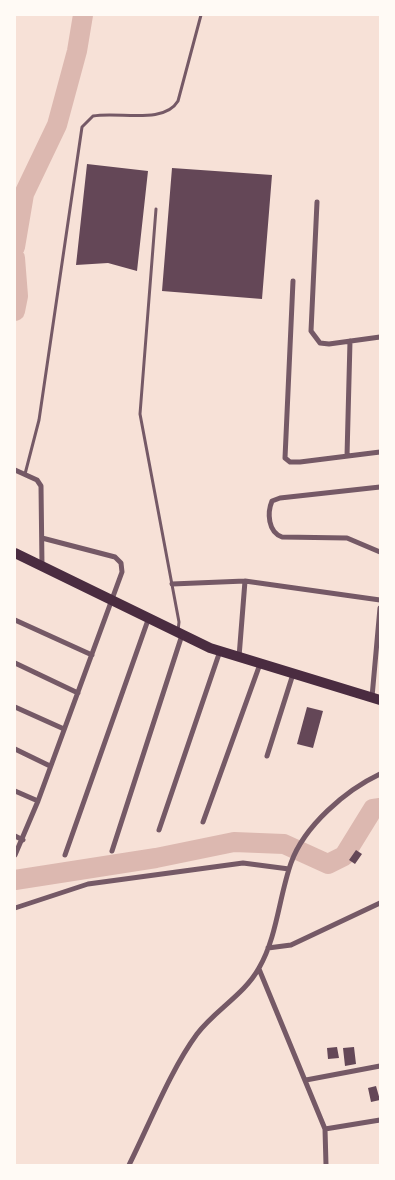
<!DOCTYPE html>
<html>
<head>
<meta charset="utf-8">
<style>
	body { margin:0 }
	#map { position:relative; width:395px; height:1180px; overflow:hidden; background:#f7e1d7; font-family:"Archivo Narrow",sans-serif }
	canvas { display:block }
	.frame { position:absolute; inset:0; border:16px solid #fffaf5; pointer-events:none }
</style>
</head>
<body>
<div id="map">
<canvas width="395" height="1180"></canvas>
<div class="frame"></div>
</div>
<script>
const g = document.querySelector('canvas').getContext('2d');
g.lineJoin = 'round';
function stroke(path, color, width, dash) {
  g.strokeStyle = color;
  g.lineWidth = width;
  g.lineCap = dash ? 'butt' : 'round';
  g.setLineDash(dash || []);
  g.stroke(path);
}
function fill(path, color) {
  g.fillStyle = color;
  g.fill(path, 'evenodd');
}
stroke(new Path2D(`
	M 15,247 L 24,194 L 57,125 L 77,51 L 83,15
	M 15,258 L 18,296 L 15,311
	M 15,880 L 156,858 L 234,842 L 284,844 L 328,864 L 344,856 L 373,809 L 380,808`), '#dcb8b0', 20);
fill(new Path2D(`
	M 87,164 L 148,171 L 137,271 L 108,263 L 76,265 Z
	M 172,168 L 272,175 L 262,299 L 162,291 Z
	M 307,707 L 323,711 L 313,748 L 297,744 Z
	M 356,850 L 362,854 L 355,864 L 349,860 Z
	M 337,1047 L 339,1058 L 328,1059 L 327,1048 Z
	M 354,1047 L 356,1064 L 345,1066 L 343,1048 Z
	M 376,1086 L 380,1100 L 371,1102 L 368,1088 Z`), '#644757');
stroke(new Path2D(`
	M 156,209 L 140,414 L 179,622 L 178,631
	M 25,474 L 39,420 L 82,127 L 93,116 C 118,111 164,125 178,101 L 201,15`), '#755966', 3);
stroke(new Path2D(`
	M 317,202 L 311,331 L 320,343 L 329,344 L 380,337
	M 293,281 L 285,458 L 290,462 L 300,462 L 380,452
	M 347,456 L 350,341
	M 15,470 L 37,480 L 41,486 L 42,566
	M 380,487 L 280,498 L 272,501 C 267,513 268,532 282,537 L 347,538 L 380,552
	M 245,581 L 380,600
	M 172,584 L 245,581 L 239,657
	M 15,620 L 92,655
	M 15,663 L 78,693
	M 372,697 L 380,608
	M 15,707 L 64,729
	M 15,749 L 50,766
	M 267,756 L 293,674
	M 15,791 L 38,801
	M 203,822 L 260,664
	M 159,830 L 220,651
	M 15,836 L 23,840
	M 112,851 L 182,635
	M 15,855 L 38,801 L 122,572 L 121,563 L 115,557 L 42,538
	M 65,855 L 148,620
	M 15,908 L 88,884 L 243,863 L 289,869
	M 268,948 L 291,945 L 380,903
	M 259,969 L 325,1129
	M 306,1080 L 380,1066
	M 129,1165 C 149,1125 171,1069 197,1034 C 215,1010 244,995 259,968 C 277,937 279,897 291,863 C 304,826 346,790 380,774
	M 326,1165 L 325,1129 L 380,1120`), '#755966', 5);
stroke(new Path2D(`
	M 15,553 L 210,648 L 380,700`), '#4a2c40', 10);
</script>
</body>
</html>
